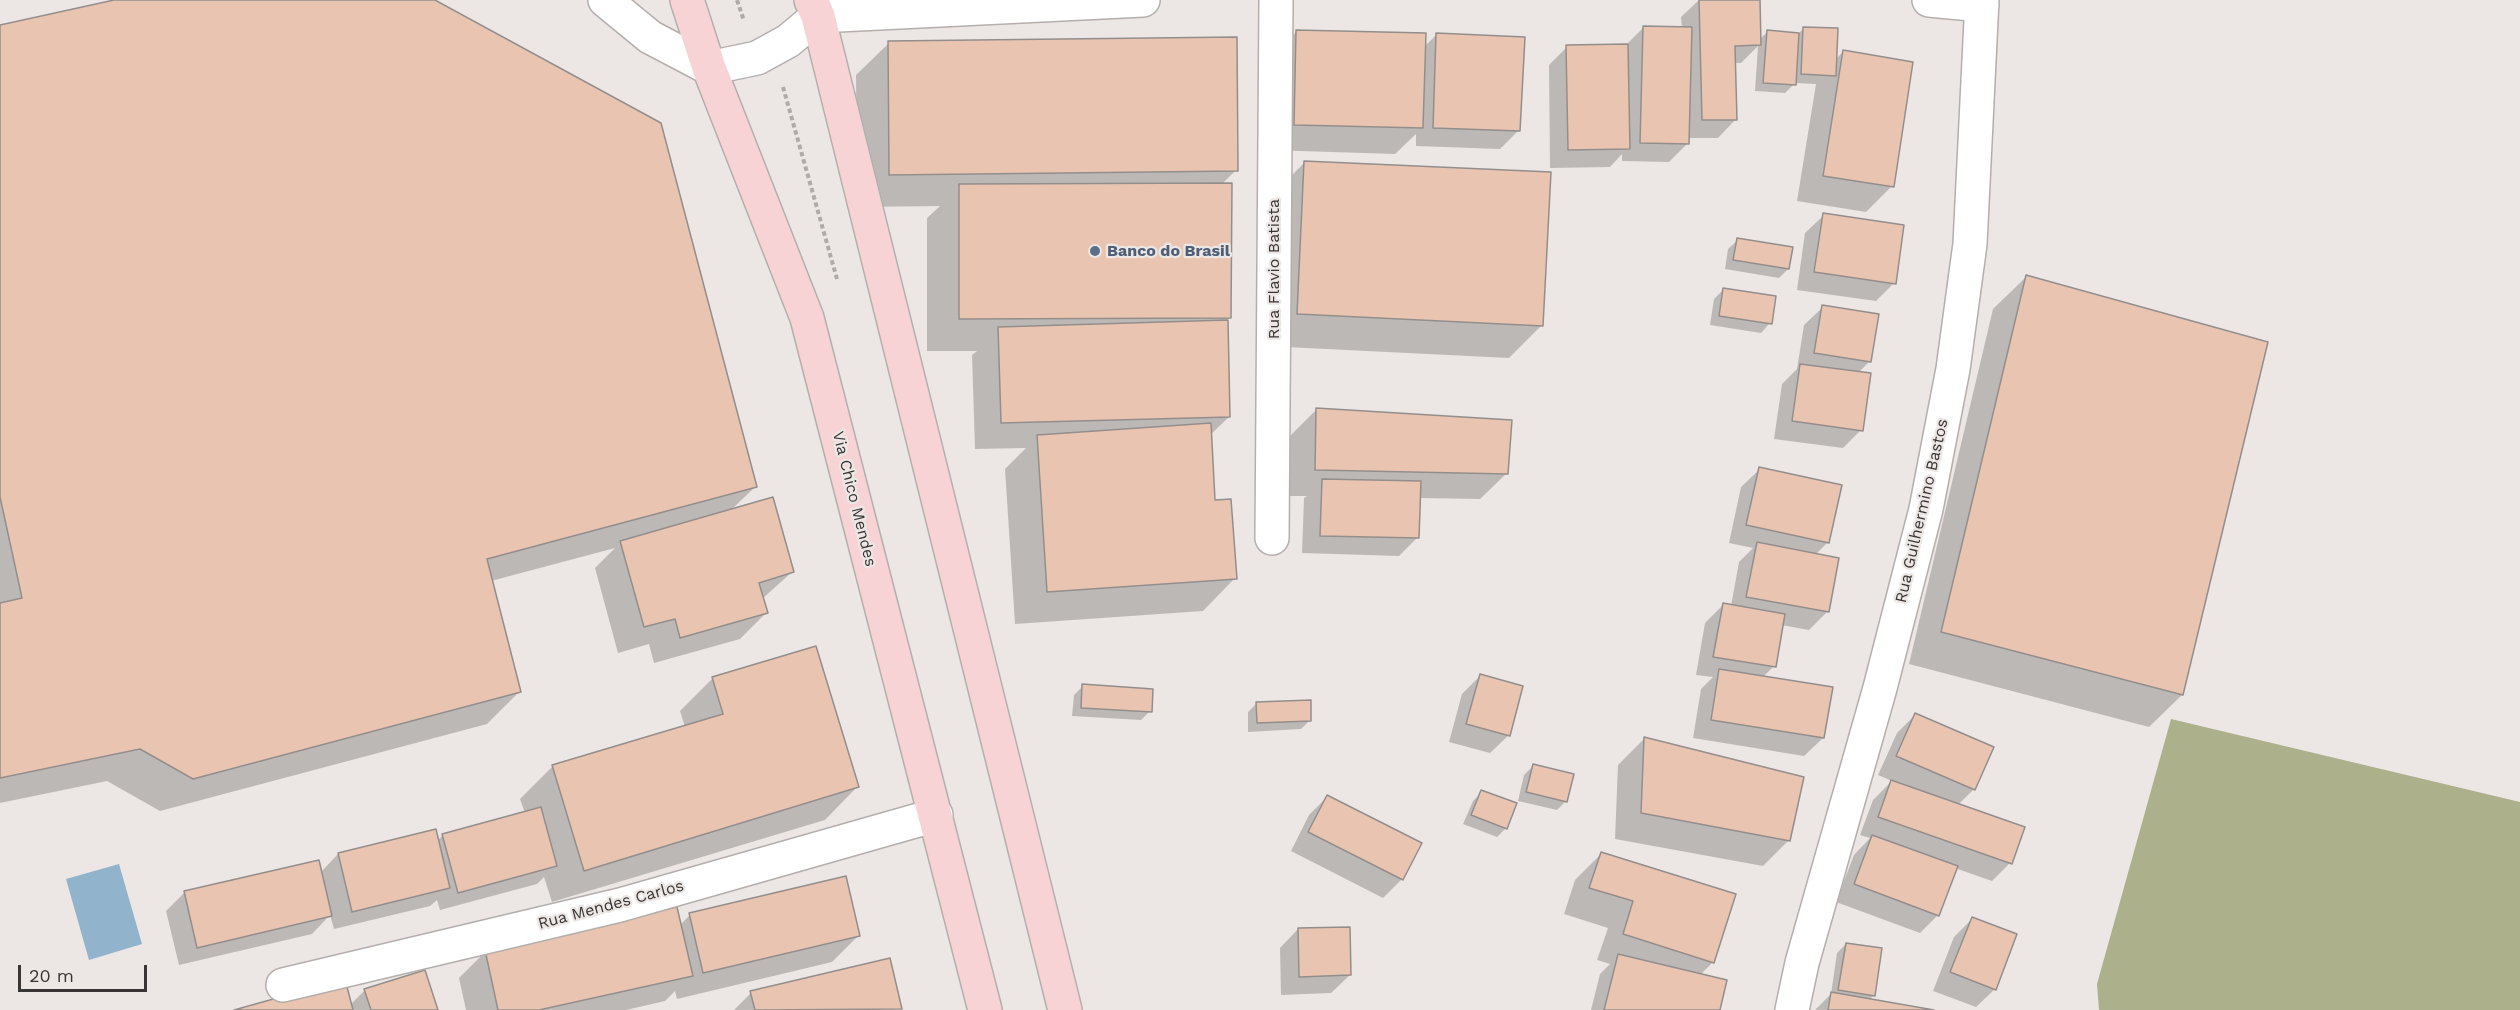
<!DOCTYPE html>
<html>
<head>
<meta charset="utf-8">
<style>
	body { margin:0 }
	#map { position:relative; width:2520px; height:1010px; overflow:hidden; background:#ece7e4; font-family:"Work Sans",sans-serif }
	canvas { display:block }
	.scale { position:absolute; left:18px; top:965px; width:129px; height:27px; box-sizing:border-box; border:3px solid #383634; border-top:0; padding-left:8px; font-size:18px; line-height:21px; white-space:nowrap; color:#383634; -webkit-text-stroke:4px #ece7e4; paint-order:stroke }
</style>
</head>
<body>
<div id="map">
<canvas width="2520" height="1010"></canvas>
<div class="scale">20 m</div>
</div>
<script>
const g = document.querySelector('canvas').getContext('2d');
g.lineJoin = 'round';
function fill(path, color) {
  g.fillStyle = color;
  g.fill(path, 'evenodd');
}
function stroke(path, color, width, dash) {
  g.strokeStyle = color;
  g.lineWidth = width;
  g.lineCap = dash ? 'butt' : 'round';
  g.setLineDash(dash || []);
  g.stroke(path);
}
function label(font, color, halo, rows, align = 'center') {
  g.font = font + ' "Work Sans",sans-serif';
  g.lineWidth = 4.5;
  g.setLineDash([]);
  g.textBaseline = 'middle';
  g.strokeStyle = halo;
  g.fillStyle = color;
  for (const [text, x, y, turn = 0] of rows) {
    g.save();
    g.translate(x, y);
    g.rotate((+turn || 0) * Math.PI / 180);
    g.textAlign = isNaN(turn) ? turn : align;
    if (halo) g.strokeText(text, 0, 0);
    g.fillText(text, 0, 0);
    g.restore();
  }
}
fill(new Path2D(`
	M 2171,719 L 2520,802 L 2520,1010 L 2099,1010 L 2097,984 Z`), '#acb08b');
fill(new Path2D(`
	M 119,864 L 142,944 L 89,960 L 66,879 Z`), '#91b3cb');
fill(new Path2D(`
	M 121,0 L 432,0 L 755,487 L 731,510 L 792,572 L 762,599 L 766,613 L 740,639 L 654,663 L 649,644 L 618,653 L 595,568 L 615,548 L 491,581 L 520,691 L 487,724 L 160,811 L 107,781 L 0,803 L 0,26 Z
	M 1699,0 L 1758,0 L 1759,40 L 1767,32 L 1798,34 L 1803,29 L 1835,60 L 1843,52 L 1892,186 L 1866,212 L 1797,201 L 1816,84 L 1795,83 L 1785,93 L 1755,91 L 1758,46 L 1741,63 L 1734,63 L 1736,119 L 1718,138 L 1687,138 L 1687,144 L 1669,162 L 1622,161 L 1622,154 L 1610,167 L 1550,168 L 1549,65 L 1567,47 L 1625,46 L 1643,28 L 1682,28 L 1681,17 Z
	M 1297,31 L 1424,47 L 1436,35 L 1518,131 L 1500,149 L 1416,146 L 1416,134 L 1395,154 L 1268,150 L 1271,57 Z
	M 889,43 L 1236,170 L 1222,184 L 1230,317 L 1226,321 L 1229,417 L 1210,435 L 1214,501 L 1235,578 L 1203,611 L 1015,624 L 1005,469 L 1026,448 L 975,449 L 972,355 L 977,351 L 927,351 L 927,218 L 940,206 L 857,207 L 856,75 Z
	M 1305,162 L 1542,325 L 1509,358 L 1265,346 L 1272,195 Z
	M 1824,215 L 1894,283 L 1876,301 L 1797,290 L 1805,233 Z
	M 1738,240 L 1788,269 L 1779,278 L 1725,269 L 1728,249 Z
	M 2026,277 L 2182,695 L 2149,727 L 1909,664 L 1993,309 Z
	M 1723,290 L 1770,323 L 1761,333 L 1710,325 L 1714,299 Z
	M 1823,307 L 1869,362 L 1858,373 L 1861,430 L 1843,448 L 1774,439 L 1782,384 L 1797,369 L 1804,325 Z
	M 1316,410 L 1507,473 L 1480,499 L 1419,498 L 1417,538 L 1399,556 L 1302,553 L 1304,498 L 1307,496 L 1289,496 L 1290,436 Z
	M 1760,469 L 1828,542 L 1815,555 L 1827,612 L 1809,630 L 1781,625 L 1774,666 L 1763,677 L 1823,738 L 1804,756 L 1693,738 L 1701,689 L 1713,677 L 1696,675 L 1705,623 L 1723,605 L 1731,606 L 1739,562 L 1753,548 L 1729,543 L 1741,487 Z
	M 815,648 L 857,787 L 825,820 L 552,902 L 544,877 L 537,884 L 440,910 L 437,900 L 430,906 L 334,929 L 330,915 L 312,934 L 179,965 L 166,911 L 185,892 L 320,873 L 338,854 L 437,841 L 443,835 L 525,813 L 520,799 L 553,766 L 685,727 L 680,711 L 712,679 Z
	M 1480,676 L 1509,735 L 1490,753 L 1449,742 L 1462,694 Z
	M 1083,686 L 1150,711 L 1141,720 L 1072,716 L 1074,695 Z
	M 1257,703 L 1310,720 L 1301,729 L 1248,732 L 1248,712 Z
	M 1915,715 L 1974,789 L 1958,805 L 2010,863 L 1992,881 L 1955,868 L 1938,915 L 1920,933 L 1836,902 L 1854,855 L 1870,838 L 1860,835 L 1873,800 L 1892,781 L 1878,775 L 1897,733 Z
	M 1644,739 L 1789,840 L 1763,866 L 1615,839 L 1618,765 Z
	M 1533,766 L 1566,801 L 1557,810 L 1518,801 L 1524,775 Z
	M 1482,792 L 1506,828 L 1497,837 L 1463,824 L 1473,801 Z
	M 1327,797 L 1402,879 L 1383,898 L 1291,851 L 1309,815 Z
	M 1601,854 L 1713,962 L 1700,975 L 1718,1010 L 1591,1010 L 1600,974 L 1610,964 L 1597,960 L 1608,928 L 1564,914 L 1575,880 Z
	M 690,915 L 858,936 L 832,962 L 677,999 L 675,991 L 665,1001 L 626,1010 L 466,1010 L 459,978 L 485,952 L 680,925 Z
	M 1972,919 L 1995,989 L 1976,1007 L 1933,991 L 1954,937 Z
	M 1298,929 L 1350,975 L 1331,993 L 1281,995 L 1280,948 Z
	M 1846,944 L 1873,996 L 1869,1000 L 1927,1010 L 1815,1010 L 1831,994 L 1837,953 Z
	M 365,990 L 436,1010 L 240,1010 L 350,1005 Z
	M 751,993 L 901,1009 L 734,1010 Z`), '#0003');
const building = new Path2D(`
	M 114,0 L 435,0 L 661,123 L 757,487 L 487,559 L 521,692 L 193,779 L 140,749 L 0,778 L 0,603 L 22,598 L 0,497 L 0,25 Z
	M 1699,0 L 1760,0 L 1761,45 L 1735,46 L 1737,120 L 1702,120 Z
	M 1643,26 L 1692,27 L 1689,144 L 1640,143 Z
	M 1803,27 L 1838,28 L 1836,76 L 1801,74 Z
	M 1296,30 L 1426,33 L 1423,128 L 1294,125 Z
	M 1767,30 L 1799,33 L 1796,85 L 1763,83 Z
	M 1436,33 L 1525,37 L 1520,131 L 1433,128 Z
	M 1237,37 L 1238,171 L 889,175 L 888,41 Z
	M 1628,44 L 1630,149 L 1568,150 L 1566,45 Z
	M 1843,50 L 1913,62 L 1894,187 L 1823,176 Z
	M 1304,161 L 1551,172 L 1543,326 L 1297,314 Z
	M 1232,183 L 1231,318 L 959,319 L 959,184 Z
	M 1823,213 L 1904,225 L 1896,284 L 1814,272 Z
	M 1737,238 L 1793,247 L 1789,269 L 1733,260 Z
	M 2026,275 L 2268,342 L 2183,695 L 1941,632 Z
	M 1723,288 L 1776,296 L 1772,324 L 1719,316 Z
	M 1822,305 L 1879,314 L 1871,362 L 1814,353 Z
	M 1228,320 L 1230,417 L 1001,423 L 998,327 Z
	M 1800,364 L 1871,373 L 1863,431 L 1792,421 Z
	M 1316,408 L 1512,420 L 1508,474 L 1315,470 Z
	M 1211,423 L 1215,500 L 1231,499 L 1237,579 L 1047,592 L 1037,435 Z
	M 1759,467 L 1842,485 L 1829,543 L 1746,525 Z
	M 1322,479 L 1421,481 L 1419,538 L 1320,536 Z
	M 773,497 L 794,572 L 759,583 L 768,613 L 680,638 L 675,619 L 644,627 L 620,541 Z
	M 1757,542 L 1839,558 L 1829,612 L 1746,597 Z
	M 1723,603 L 1785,614 L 1776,667 L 1713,657 Z
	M 816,646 L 859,787 L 584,871 L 552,765 L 723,714 L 712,677 Z
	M 1719,669 L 1833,687 L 1824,738 L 1711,720 Z
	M 1480,674 L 1523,686 L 1510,736 L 1466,724 Z
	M 1082,684 L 1153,689 L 1152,712 L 1081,708 Z
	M 1311,700 L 1311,721 L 1257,723 L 1256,702 Z
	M 1915,713 L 1994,747 L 1975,790 L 1896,756 Z
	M 1644,737 L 1804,777 L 1790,841 L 1641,813 Z
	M 1533,764 L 1574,774 L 1567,802 L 1526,792 Z
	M 1891,780 L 2025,827 L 2012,864 L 1878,817 Z
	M 1481,790 L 1517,803 L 1507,829 L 1471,815 Z
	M 1327,795 L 1422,843 L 1403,880 L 1308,832 Z
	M 541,807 L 557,866 L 458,893 L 442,834 Z
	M 436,829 L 450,888 L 352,912 L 338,853 Z
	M 1872,835 L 1958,866 L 1939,916 L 1854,884 Z
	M 1601,852 L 1736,894 L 1714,963 L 1623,934 L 1633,901 L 1589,888 Z
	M 319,860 L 332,916 L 197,948 L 184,891 Z
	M 846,876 L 860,936 L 703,973 L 689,913 Z
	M 677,907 L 693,976 L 539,1010 L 498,1010 L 485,950 Z
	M 1972,917 L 2017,934 L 1996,990 L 1950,972 Z
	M 1350,927 L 1351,975 L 1299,977 L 1298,928 Z
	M 1846,943 L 1882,948 L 1875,996 L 1838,990 Z
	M 1618,954 L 1727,980 L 1720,1010 L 1604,1010 Z
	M 890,958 L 902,1009 L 755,1010 L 750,991 Z
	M 425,970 L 438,1010 L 371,1010 L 364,989 Z
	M 345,979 L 353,1010 L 234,1010 Z
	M 1831,992 L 1934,1010 L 1828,1010 Z`);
fill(building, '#e9c4b1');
stroke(building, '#938e8c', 1.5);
const street = new Path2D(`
	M 605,0 L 650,37 L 709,68 L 757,58 L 788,41 L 818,16 L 1143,0
	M 1929,0 L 1982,5
	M 1272,538 L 1276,0
	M 283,985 L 620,905 L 936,815
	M 1792,1010 L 1802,963 L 1880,688 L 1926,509 L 1953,369 L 1970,244 L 1982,0`);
const secondary = new Path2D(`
	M 687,0 L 709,68 L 807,318 L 985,1010
	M 811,0 L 818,16 L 1065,1010`);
stroke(street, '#b4afac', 36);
stroke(secondary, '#b4afac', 36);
stroke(new Path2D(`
	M 737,0 L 744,21
	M 783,87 L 837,279`), '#afaba8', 4, [4.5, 3]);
stroke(street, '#fff', 33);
stroke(secondary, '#f8d3d5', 33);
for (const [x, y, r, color] of [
	[1095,251,6,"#5c6f8a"]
]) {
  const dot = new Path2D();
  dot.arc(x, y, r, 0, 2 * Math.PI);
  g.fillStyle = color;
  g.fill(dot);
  stroke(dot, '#ece7e4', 2);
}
label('bold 16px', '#4e5e75', '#ece7e4', [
	["Banco do Brasil",1107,251]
], 'left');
label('16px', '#383634', '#ece7e4', [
	["Rua Flavio Batista",1274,269,-90],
	["Via Chico Mendes",854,499,76],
	["Rua Guilhermino Bastos",1922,511,-77],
	["Rua Mendes Carlos",611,905,-15]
]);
</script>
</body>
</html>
